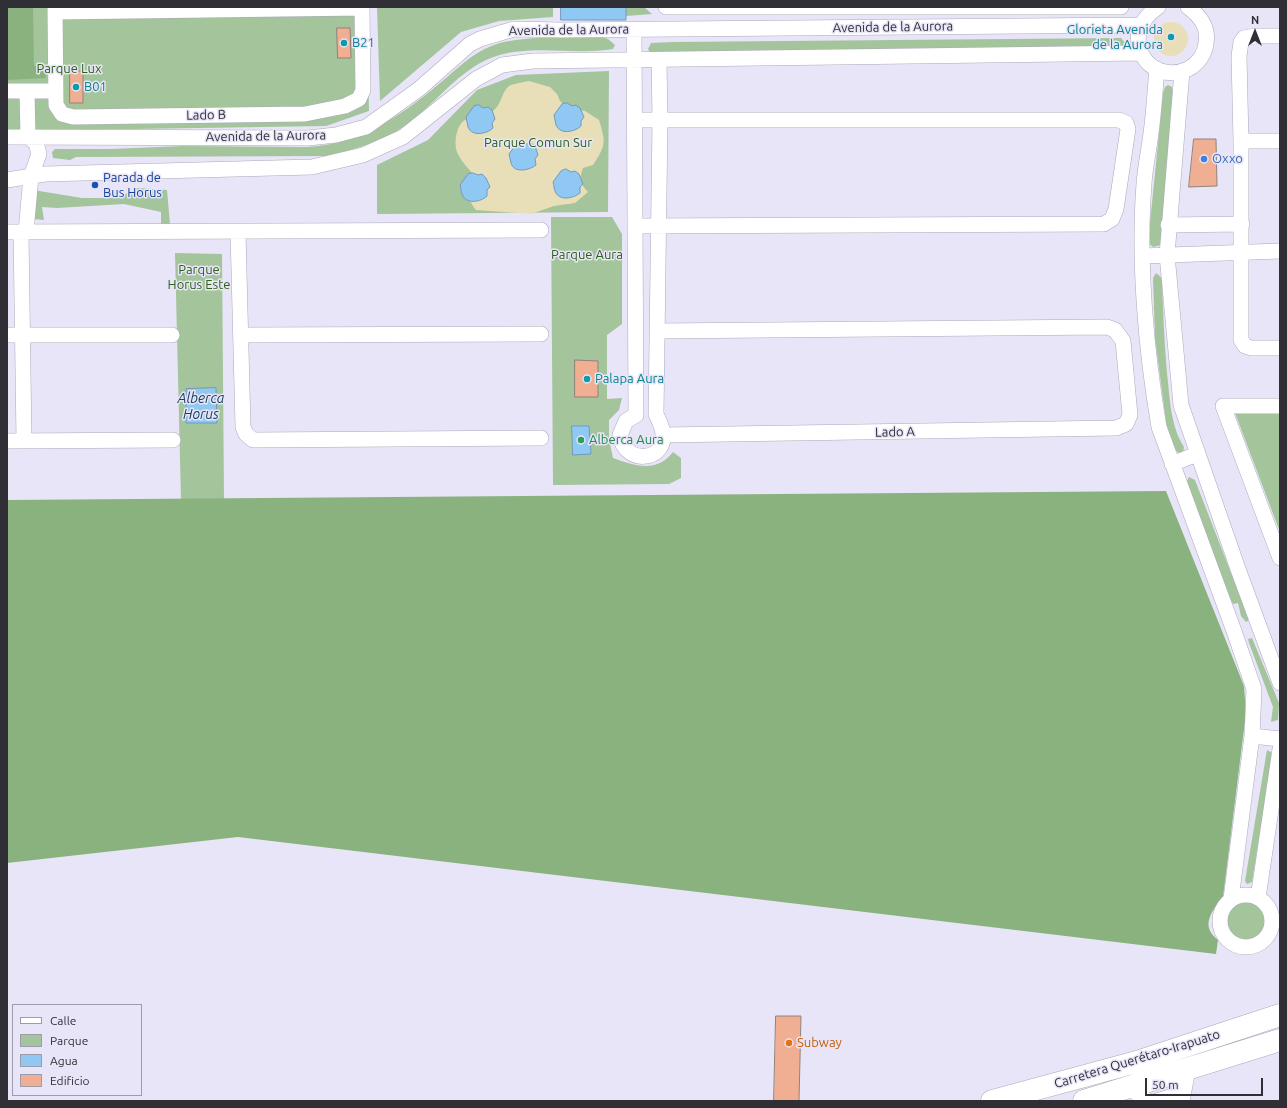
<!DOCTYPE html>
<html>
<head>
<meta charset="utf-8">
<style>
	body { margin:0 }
	#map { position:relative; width:1287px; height:1108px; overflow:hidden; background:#e8e5f8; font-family:Ubuntu,sans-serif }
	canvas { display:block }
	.frame { position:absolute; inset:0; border:8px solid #302f36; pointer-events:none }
	.legend { position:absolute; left:12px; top:1004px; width:130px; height:92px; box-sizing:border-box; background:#e8e5f8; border:1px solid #9e9caa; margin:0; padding:5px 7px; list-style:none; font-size:12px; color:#302f36 }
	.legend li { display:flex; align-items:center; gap:8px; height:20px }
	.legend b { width:20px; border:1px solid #9e9caa }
	.north { position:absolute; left:1235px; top:12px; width:40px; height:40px; -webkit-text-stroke:3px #e8e5f8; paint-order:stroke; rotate:0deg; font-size:11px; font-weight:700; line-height:16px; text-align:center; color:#302f36 }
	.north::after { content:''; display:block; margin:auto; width:14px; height:18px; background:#302f36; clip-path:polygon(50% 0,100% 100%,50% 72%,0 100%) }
	.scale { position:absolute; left:1145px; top:1078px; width:118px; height:18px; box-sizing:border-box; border:2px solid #302f36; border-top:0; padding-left:5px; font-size:12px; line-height:14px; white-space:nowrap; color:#302f36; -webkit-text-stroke:3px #e8e5f8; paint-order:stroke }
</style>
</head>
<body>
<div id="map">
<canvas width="1287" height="1108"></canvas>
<div class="frame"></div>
<ul class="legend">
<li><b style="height:5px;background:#fff"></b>Calle</li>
<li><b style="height:11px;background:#a4c49b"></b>Parque</li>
<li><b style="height:11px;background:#90c8f4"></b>Agua</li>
<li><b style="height:11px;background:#f0af92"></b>Edificio</li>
</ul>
<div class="north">N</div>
<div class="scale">50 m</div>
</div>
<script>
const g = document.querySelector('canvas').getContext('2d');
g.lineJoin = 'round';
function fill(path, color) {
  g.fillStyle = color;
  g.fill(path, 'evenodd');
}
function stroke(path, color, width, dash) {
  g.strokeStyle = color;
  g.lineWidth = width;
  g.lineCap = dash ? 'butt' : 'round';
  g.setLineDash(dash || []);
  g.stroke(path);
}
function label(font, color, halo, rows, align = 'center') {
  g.font = font + ' Ubuntu,sans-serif';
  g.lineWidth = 3;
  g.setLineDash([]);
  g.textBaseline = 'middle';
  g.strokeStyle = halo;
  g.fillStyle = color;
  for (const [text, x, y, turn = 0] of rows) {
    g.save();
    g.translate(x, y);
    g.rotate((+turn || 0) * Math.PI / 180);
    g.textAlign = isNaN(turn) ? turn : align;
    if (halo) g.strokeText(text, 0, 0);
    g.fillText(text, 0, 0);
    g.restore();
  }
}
fill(new Path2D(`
	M 7,7 L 367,7 L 369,111 L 326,126 L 7,131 Z
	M 377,7 L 553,7 L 553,17 L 499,21 L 461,32 L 380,101 Z
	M 626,7 L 644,7 L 652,14 L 626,16 Z
	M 602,37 L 608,39 L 615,45 L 613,49 C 571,56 526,42 486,60 C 454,75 432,108 403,127 C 382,142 354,149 329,156 L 76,157 L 70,160 L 53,158 L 52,152 L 55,149 L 111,149 L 183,146 L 306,147 C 358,145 401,116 440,83 C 457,69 472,53 494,45 C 520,35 573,38 602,37 Z
	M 1121,38 L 1125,43 L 1123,46 L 651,54 L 648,49 L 651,43 L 673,42 Z
	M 609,71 L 608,212 L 377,214 L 377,165 L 428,140 L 477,90 L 516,75 Z
	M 1168,85 L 1172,87 L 1173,93 L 1161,245 L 1153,247 L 1148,243 L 1163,93 L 1165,87 Z
	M 137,188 L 167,190 L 170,224 L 161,224 L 161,212 L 124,204 L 57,208 L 42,207 L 44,220 L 33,219 L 33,190 L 82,198 L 118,198 Z
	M 551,217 L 612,217 L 622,234 L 622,324 L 607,335 L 607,399 L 622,398 L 619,410 L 609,420 L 609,439 L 613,458 C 635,466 657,473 673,452 L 681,458 L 681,478 L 669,484 L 553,485 Z
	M 175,253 L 222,254 L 224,499 L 181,500 Z
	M 1156,273 L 1162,278 C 1163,309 1164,341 1167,373 C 1170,398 1170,425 1184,447 L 1183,454 L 1179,453 L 1173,448 L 1166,422 L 1155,338 L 1153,278 Z
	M 1235,413 L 1280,413 L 1280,532 Z
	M 1189,477 L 1195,480 L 1248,617 L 1248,621 L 1246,622 L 1241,616 L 1238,603 L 1233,604 L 1231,600 L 1186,483 Z
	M 1252,638 L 1279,703 L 1278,720 L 1271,722 L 1273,707 L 1249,643 L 1248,639 Z
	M 1267,750 L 1272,753 L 1272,759 L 1252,882 L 1247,884 L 1245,881 Z
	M1225 921a20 20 0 1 1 40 0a20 20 0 1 1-40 0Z`), '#a4c49b');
fill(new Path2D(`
	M 7,7 L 33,7 L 34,66 L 45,66 L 46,78 L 7,80 Z
	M 1166,491 L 1244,686 L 1246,713 L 1223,897 C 1211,912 1200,926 1218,940 L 1216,954 L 238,837 L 7,863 L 7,500 Z`), '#8ab27e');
fill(new Path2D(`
	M1154 39a17 17 0 1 1 34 0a17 17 0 1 1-34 0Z
	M 529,81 L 550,87 L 557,94 L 560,101 L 568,108 L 585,111 L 599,120 C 606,143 606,145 593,165 L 583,168 C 579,178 580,184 588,192 L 575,203 L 554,206 L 531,214 L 476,210 C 466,199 470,188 473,174 C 468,168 461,161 458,154 C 453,145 456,125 465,120 C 472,116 485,118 494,110 C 502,104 502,89 511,85 C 516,83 524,82 529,81 Z`), '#e8dfb9');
const water = new Path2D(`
	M 561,7 L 626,7 L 626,20 L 561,20 Z
	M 567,103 L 572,106 L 576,105 L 580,108 L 584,117 L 581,121 L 581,126 C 575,132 560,135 556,125 C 555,122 555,118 554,115 L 562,104 Z
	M 479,105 L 483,108 L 488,107 L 492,110 L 495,119 L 492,123 L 493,128 C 487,134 472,137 468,127 C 467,124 467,120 466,117 L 474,106 Z
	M 522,141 L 526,144 L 531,143 L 535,146 L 538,155 L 535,159 L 536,165 C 530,170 514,174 511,163 C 510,160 510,157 509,154 L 517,143 Z
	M 566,169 L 571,172 L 575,171 L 579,174 L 583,184 L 580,187 L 580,193 C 574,198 559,202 555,191 C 554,189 554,185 553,182 L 561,171 Z
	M 473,173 L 478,175 L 482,174 L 486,178 L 490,187 L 487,190 L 487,196 C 481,202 466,205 462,194 C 461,192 461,188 460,185 L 468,174 Z
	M 216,388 L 217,423 L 186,423 L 186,389 Z
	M 572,426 L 589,426 L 591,454 L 573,455 Z`);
fill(water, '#90c8f4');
stroke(water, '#739abb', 1);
const building = new Path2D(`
	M 337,28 L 350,28 L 351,58 L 338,58 Z
	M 70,71 L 83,71 L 83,103 L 70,103 Z
	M 1194,139 L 1216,139 L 1217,186 L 1189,187 Z
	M 575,360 L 598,361 L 598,397 L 575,397 Z
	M 776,1016 L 801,1016 L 799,1101 L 774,1101 Z`);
fill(building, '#f0af92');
stroke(building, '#928179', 1);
const minor = new Path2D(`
	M 55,7 L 56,105 L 62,114 L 73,117 L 305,114 L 345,106 L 359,99 L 363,90 L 362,7
	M 666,7 L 1121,7
	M 1158,7 C 1116,35 1148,87 1188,69 C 1198,64 1205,54 1206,43 C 1209,27 1200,16 1188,7
	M 55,12 L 362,8
	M 634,30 L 636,415 L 626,421 L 620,435 C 624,465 665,462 663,435 C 663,428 659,421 656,414 L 660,120 L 659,60
	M 1280,36 L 1255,36 L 1244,38 L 1241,42 L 1239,56 L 1241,141 L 1241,340 L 1245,346 L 1251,348 L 1280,348
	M 1157,69 C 1155,90 1154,112 1151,133 C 1149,150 1145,167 1144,184 C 1138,261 1146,351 1159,427 L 1234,631 L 1254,689 L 1252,736 L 1231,899
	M 1182,71 L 1167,255 L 1181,405 L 1238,569 L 1280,683
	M 7,91 L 56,91
	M 635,120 L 1119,120 L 1126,123 L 1128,129 L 1116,209 L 1112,219 L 1104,224 L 636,226
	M 7,137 L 308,138 L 336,135 L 366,127 L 419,89 L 470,44 L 480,39 L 514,29 L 560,30 L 1140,25
	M 1241,141 L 1280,141
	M 7,180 L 45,174 L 312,167 L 363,155 L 403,137 L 476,79 L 502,65 L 533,61 L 1141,53
	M 1168,225 L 1242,224
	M 7,232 L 541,230
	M 21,232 L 24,441
	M 26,232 L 31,176 L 39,154 L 36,143 L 28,137 L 27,91
	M 238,232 L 243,427 L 246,434 L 253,440 L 541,438
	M 1142,256 L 1280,251
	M 657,331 L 1107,327 L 1115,330 L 1123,341 L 1130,415 L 1126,424 L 1116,428 L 664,435
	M 7,335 L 172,335
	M 241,335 L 541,334
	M 1280,406 L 1223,406 L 1280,558
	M 7,441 L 173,440
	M 1172,464 L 1197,454
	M 1252,736 L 1280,739
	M1220 921a26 26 0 1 1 52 0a26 26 0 1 1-52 0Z
	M 1258,898 L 1280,749
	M 1129,1088 L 1148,1101
	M 1157,1101 L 1183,1093
	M 1182,1101 L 1188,1069`);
const highway = new Path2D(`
	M 992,1101 L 1140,1061 L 1280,1015
	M 1084,1101 L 1280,1040`);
stroke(minor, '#aba9ba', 16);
stroke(highway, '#aba9ba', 23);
stroke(minor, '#fff', 15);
stroke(highway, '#fff', 22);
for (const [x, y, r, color] of [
	[1171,37,4,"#0f9aa8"],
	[344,43,4,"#0f9aa8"],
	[76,87,4,"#0f9aa8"],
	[1204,159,4,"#3f7fe0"],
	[95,185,4,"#1a4fb4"],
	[587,379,4,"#0f9aa8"],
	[581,440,4,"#2e9e5b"],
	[789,1043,4,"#e8710a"]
]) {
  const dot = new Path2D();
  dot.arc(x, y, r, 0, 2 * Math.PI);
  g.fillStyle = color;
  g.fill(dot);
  stroke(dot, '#e8e5f8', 1.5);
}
label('13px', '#302f36', '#e8e5f8', [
	["Avenida de la Aurora",893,27,-1],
	["Avenida de la Aurora",569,30,-1],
	["Lado B",206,115,-1],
	["Avenida de la Aurora",266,136,-1],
	["Lado A",895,432,-1],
	["Carretera Querétaro-Irapuato",1137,1059,-17]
]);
label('13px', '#0d838f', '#e8e5f8', [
	["Glorieta Avenida",1163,30,"right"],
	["de la Aurora",1163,45,"right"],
	["B21",352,43],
	["B01",84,87],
	["Palapa Aura",595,379]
], 'left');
label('13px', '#2d611a', '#e8e5f8', [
	["Parque Lux",69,69],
	["Parque Comun Sur",538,143],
	["Parque Aura",587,255],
	["Parque",199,270],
	["Horus Este",199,285]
]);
label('13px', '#366cbe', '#e8e5f8', [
	["Oxxo",1212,159]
], 'left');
label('13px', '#164399', '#e8e5f8', [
	["Parada de",103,178],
	["Bus Horus",103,193]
], 'left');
label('13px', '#27864d', '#e8e5f8', [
	["Alberca Aura",589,440]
], 'left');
label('13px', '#c56008', '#e8e5f8', [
	["Subway",797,1043]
], 'left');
label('italic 14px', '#174160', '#e8e5f8', [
	["Alberca",201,398],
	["Horus",201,414]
]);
</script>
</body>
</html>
